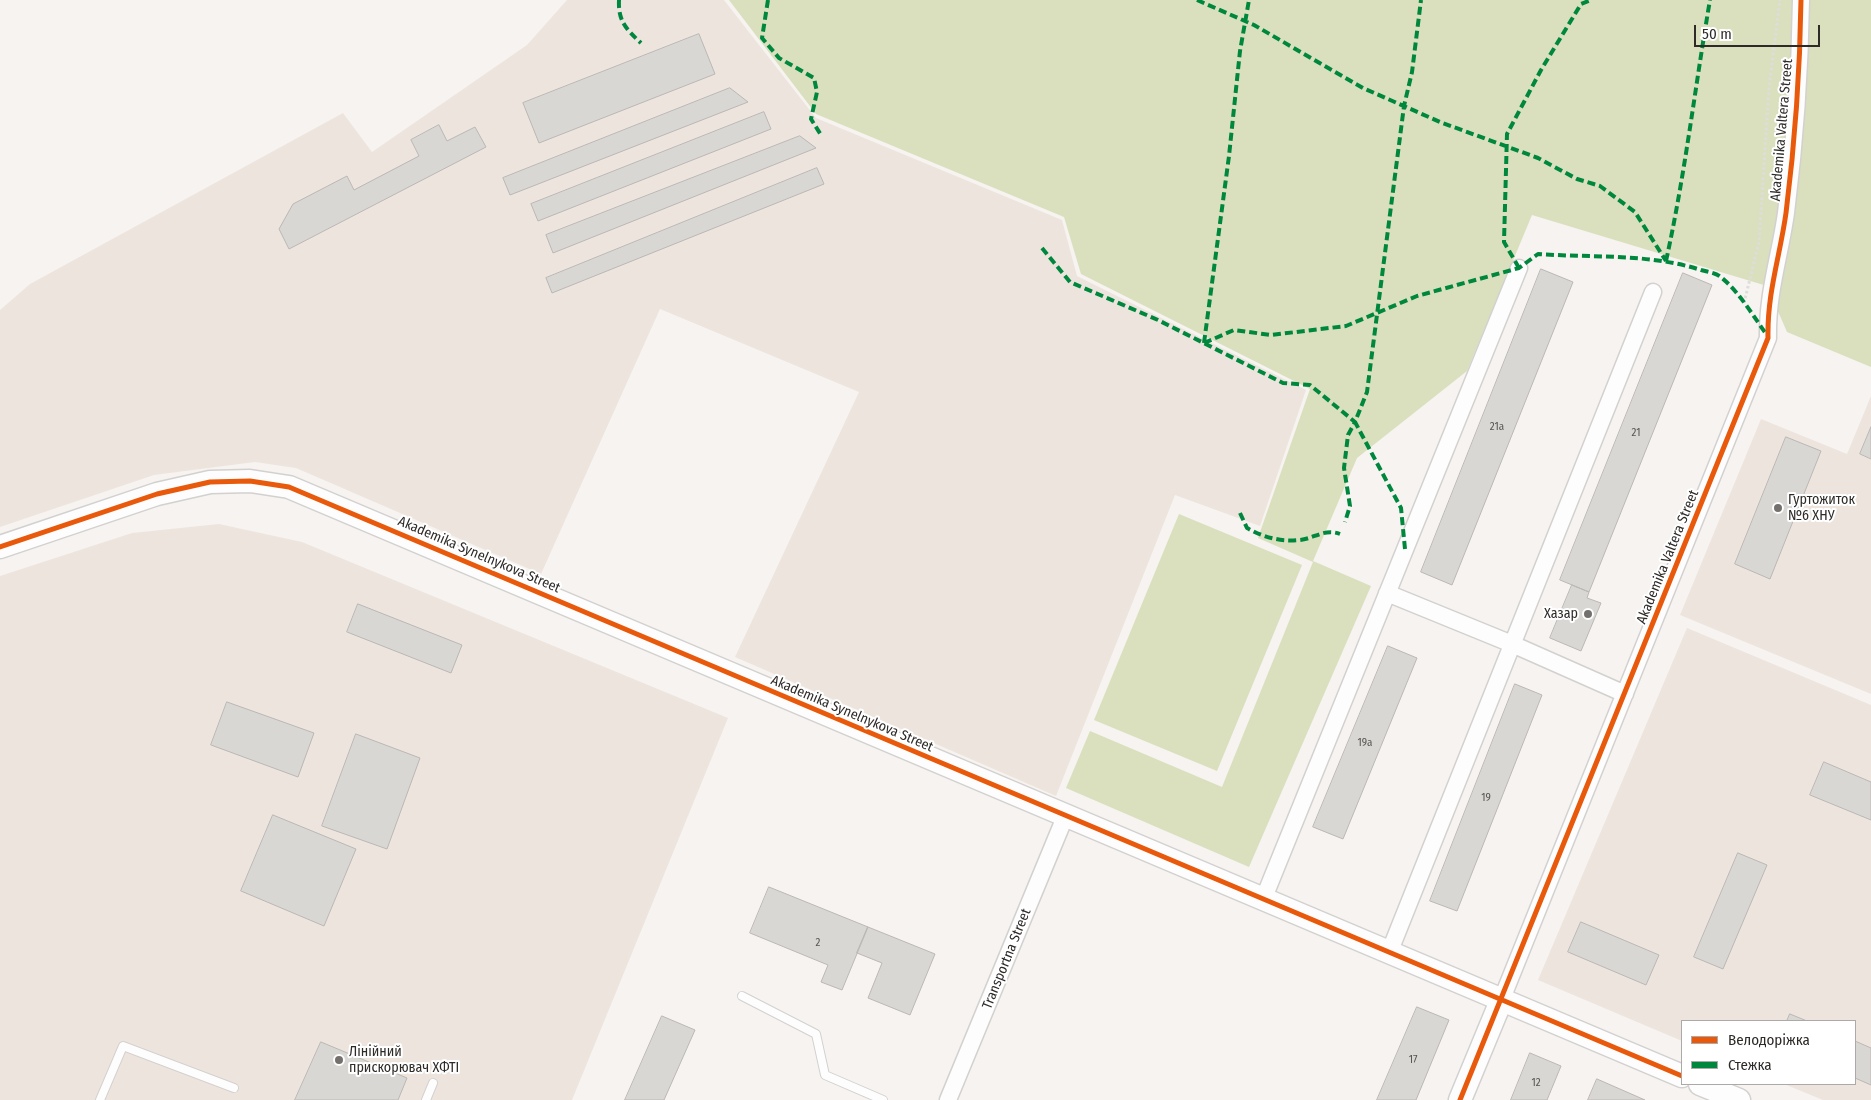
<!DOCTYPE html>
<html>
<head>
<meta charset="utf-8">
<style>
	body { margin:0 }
	#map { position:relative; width:1871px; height:1100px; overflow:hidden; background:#f6f3f0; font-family:"Fira Sans Condensed",sans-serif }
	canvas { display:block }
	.legend { position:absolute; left:1681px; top:1020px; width:175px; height:65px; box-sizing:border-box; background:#fff; border:1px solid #abaaa9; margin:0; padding:6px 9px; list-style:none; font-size:15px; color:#2d2a28 }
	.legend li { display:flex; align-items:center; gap:10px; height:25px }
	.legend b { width:25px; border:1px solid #abaaa9 }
	.scale { position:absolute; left:1694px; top:25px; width:126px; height:22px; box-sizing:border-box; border:2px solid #2d2a28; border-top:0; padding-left:6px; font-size:15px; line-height:18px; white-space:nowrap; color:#2d2a28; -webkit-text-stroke:4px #fff; paint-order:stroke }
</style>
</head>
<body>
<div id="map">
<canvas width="1871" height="1100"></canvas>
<ul class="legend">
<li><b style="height:6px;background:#e8590c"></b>Велодоріжка</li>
<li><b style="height:6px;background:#00873e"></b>Стежка</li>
</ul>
<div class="scale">50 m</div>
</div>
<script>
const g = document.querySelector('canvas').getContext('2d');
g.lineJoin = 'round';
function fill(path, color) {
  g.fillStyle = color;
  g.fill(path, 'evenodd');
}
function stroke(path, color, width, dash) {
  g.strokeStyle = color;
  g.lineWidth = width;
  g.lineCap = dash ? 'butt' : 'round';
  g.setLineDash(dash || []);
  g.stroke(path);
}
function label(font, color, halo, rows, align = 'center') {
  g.font = font + ' "Fira Sans Condensed",sans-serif';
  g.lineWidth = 4;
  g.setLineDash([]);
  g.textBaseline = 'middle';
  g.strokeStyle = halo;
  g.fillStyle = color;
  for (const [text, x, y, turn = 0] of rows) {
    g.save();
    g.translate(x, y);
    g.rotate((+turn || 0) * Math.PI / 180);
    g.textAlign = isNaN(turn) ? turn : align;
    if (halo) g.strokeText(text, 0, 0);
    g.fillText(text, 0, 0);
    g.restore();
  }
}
fill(new Path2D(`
	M 567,0 L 724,0 L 816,118 L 1062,220 L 1077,276 L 1306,390 L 1260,526 L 1175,495 L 1056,796 L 735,657 L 859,392 L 660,309 L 541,574 L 296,468 L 255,462 L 154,475 L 0,527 L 0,310 L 30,284 L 343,113 L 372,152 L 527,45 Z
	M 1871,396 L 1871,694 L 1680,615 L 1761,419 L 1847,454 Z
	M 219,524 L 302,542 L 728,718 L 572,1100 L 0,1100 L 0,576 L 132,533 Z
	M 1687,628 L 1871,705 L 1871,1100 L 1823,1100 L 1784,1084 L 1855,1084 L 1855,1021 L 1682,1021 L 1682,1041 L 1538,980 Z`), '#ede5dd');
fill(new Path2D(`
	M 729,0 L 1871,0 L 1871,367 L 1787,332 L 1767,286 L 1532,215 L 1467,371 L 1357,458 L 1313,561 L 1371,586 L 1249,867 L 1066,788 L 1090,731 L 1222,787 L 1313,562 L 1258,538 L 1310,389 L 1081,274 L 1064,217 L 816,114 Z
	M 1179,514 L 1302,565 L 1217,771 L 1094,720 Z`), '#dae0bd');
const building = new Path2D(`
	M 699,34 L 715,74 L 539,143 L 523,103 Z
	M 730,88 L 748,102 L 510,195 L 503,178 Z
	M 764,112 L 771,129 L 538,221 L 531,204 Z
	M 439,125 L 447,141 L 475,127 L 486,147 L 289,249 L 279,229 L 293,204 L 347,176 L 354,190 L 419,156 L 411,140 Z
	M 800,136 L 816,148 L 553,253 L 546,235 Z
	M 817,168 L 824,184 L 552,293 L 546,278 Z
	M 1541,269 L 1573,282 L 1452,585 L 1421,572 Z
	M 1683,273 L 1712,285 L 1589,592 L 1560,580 Z
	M 1871,427 L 1871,459 L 1860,454 Z
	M 1786,437 L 1821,451 L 1770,579 L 1735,564 Z
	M 1572,585 L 1589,592 L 1587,598 L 1601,603 L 1581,651 L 1550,638 Z
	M 358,604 L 462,645 L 451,673 L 347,632 Z
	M 1388,646 L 1417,658 L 1343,839 L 1313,827 Z
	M 1515,684 L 1542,695 L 1457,911 L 1430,901 Z
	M 227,702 L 314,733 L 298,777 L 211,745 Z
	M 356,734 L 420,758 L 387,849 L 322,826 Z
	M 1824,762 L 1871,782 L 1871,820 L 1810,795 Z
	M 273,815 L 356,849 L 324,926 L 241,891 Z
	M 1738,853 L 1767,865 L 1723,969 L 1694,957 Z
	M 769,887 L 868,927 L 842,990 L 821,982 L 828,965 L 750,933 Z
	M 1581,922 L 1659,955 L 1646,985 L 1568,952 Z
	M 868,927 L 935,954 L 910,1015 L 868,998 L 882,963 L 857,953 Z
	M 1417,1007 L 1449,1020 L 1416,1100 L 1377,1100 Z
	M 1790,1014 L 1807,1021 L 1787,1021 Z
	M 662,1016 L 695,1030 L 664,1100 L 625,1100 Z
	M 1855,1041 L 1871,1048 L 1871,1085 L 1855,1078 Z
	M 321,1042 L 407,1078 L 398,1100 L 295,1100 Z
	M 1530,1053 L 1561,1066 L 1547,1100 L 1511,1100 Z
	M 1597,1079 L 1645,1100 L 1588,1100 Z`);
fill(building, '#d9d7d4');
stroke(building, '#bab7b5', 1);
const lane = new Path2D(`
	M 742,996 L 816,1034 L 825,1075 L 883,1100
	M 100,1100 L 123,1046 L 234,1088
	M 426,1100 L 433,1083`);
const street = new Path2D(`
	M 1387,593 L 1512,644 L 1625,694
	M 1263,900 L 1519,268
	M 1389,953 L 1653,292
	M 1501,1001 L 1768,338 C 1767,293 1780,256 1786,213 C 1795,142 1800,72 1801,0
	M 948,1100 L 1065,817`);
const secondary = new Path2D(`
	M 0,547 L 157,494 L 210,482 L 250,481 L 289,487 L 1682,1076
	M 1700,1084 L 1739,1100
	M 1460,1100 L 1501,1001`);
stroke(lane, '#d3d1cf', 10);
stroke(street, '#d3d1cf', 19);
stroke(secondary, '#d3d1cf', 25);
stroke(new Path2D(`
	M 1744,303 L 1759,242 L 1769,88 L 1780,0`), '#dedddc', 3, [2.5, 2.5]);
stroke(lane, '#fefdfd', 8);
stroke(street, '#fefdfd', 16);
stroke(secondary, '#fefdfd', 22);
stroke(new Path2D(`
	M 619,0 C 618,21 626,29 641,43
	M 768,0 L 762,38 L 779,58 L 814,78 L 817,92 L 811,119 L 821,135
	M 1197,0 L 1254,25 L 1363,88 L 1440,122 L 1538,158 L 1577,179 L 1600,186 L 1635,212 L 1666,261
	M 1042,248 L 1070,282 L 1158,320 L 1283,383 L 1310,385 L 1355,422 L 1348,435 L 1344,468 L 1350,506 L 1345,522
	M 1666,261 C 1685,175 1695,87 1710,0
	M 1519,268 L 1504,242 L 1507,134 L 1541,70 L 1581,4 L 1591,0
	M 1204,343 L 1234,330 L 1271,335 L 1346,326 L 1417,296 L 1519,268 L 1538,254 C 1593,258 1648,253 1701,270 C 1708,272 1717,273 1722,278 C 1740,293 1753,316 1767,335
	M 1204,343 L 1229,156 L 1240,51 L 1249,0
	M 1240,513 L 1247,528 C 1263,537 1280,542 1299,540 C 1314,539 1324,528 1340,534
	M 1405,549 L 1401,508 L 1355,422 L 1367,392 L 1404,106 L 1412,72 L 1421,0`), '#00873e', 4, [8, 4]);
stroke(new Path2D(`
	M 0,547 L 157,494 L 210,482 L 250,481 L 289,487 L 1682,1076
	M 1460,1100 L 1768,338 C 1767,293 1780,256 1786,213 C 1795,142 1800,72 1801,0`), '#e8590c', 5);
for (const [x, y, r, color] of [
	[1778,508,5,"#73706e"],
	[1588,614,5,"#73706e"],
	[339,1060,5,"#73706e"]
]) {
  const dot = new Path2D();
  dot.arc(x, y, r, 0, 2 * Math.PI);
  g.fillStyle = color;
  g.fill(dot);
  stroke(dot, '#fff', 2);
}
label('11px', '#585553', null, [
	["21а",1497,427],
	["21",1636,433],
	["19а",1365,743],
	["19",1486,798],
	["2",818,943],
	["17",1413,1060],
	["12",1536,1083]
]);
label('14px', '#2d2a28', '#fff', [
	["Akademika Valtera Street",1782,130,-85],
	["Akademika Synelnykova Street",479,555,23],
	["Akademika Valtera Street",1668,557,-68],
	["Akademika Synelnykova Street",852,714,23],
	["Transportna Street",1007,959,-68]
]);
label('14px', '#2d2a28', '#fff', [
	["Гуртожиток",1788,500],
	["№6 ХНУ",1788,516],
	["Хазар",1578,614,"right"],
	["Лінійний",349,1052],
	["прискорювач ХФТІ",349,1068]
], 'left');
</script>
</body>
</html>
